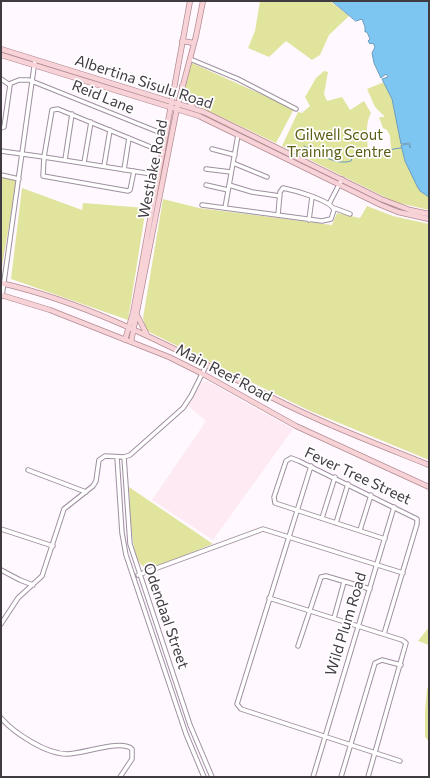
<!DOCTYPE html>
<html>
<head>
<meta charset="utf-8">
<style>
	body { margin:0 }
	#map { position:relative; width:430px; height:778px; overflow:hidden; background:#fff8ff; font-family:Commissioner,sans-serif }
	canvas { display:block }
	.frame { position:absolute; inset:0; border:2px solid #403a41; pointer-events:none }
</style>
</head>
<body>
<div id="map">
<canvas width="430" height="778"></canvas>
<div class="frame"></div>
</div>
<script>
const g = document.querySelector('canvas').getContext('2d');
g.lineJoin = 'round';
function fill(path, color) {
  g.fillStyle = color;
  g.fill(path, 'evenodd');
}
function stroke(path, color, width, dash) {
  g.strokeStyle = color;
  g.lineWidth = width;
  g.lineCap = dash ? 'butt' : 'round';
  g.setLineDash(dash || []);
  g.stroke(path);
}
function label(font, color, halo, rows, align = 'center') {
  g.font = font + ' Commissioner,sans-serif';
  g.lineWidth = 3.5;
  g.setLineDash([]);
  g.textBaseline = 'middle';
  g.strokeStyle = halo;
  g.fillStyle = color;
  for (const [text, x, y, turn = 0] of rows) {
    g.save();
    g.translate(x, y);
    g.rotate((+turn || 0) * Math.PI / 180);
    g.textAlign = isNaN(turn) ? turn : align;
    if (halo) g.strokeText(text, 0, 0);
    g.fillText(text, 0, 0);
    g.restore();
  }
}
fill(new Path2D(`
	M 207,381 L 293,429 L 213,540 L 152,500 L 206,421 L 188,406 L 197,390 L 202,382 Z`), '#feeaf2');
fill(new Path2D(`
	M 260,1 L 330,1 L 349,16 L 329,35 L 320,55 L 312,60 L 286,41 L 269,57 L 248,48 L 255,31 Z
	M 192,63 L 294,109 L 276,143 L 198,106 C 180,93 185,82 192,63 Z
	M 324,71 L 328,72 L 324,94 L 327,101 L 342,97 L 350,110 L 364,101 L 371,113 C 365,124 367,137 368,149 L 391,148 L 390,136 L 387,130 L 383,128 L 379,117 L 385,117 L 375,107 L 367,89 L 384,82 L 392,99 L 405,161 L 420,191 L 429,197 L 429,210 L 395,202 L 282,146 L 298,112 L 302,113 L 310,106 L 305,97 L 316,78 Z
	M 1,176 L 17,179 L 1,272 Z
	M 22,188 L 82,210 L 83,203 L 146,208 L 128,320 L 11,279 Z
	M 163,199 L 199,208 L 332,225 L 337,213 L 360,218 L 367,206 L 393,216 L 429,224 L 429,460 L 310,411 L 151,333 L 146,329 L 143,318 Z
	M 129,487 L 213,544 C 199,549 160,567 146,567 C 130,567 130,500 129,487 Z
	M 429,627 L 429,645 L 418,641 Z
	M 429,686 L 429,741 L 425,737 L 425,711 L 427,689 Z`), '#e1e49d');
const water = new Path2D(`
	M 332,1 L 429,1 L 429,197 L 420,191 L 417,186 L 405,161 L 401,145 L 409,144 L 410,148 L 410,143 L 401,144 L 392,99 L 382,79 L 388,77 L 386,74 L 381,78 L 374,63 L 372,53 L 375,47 L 373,43 L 370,44 L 368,41 L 370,39 L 367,32 L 365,32 L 365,27 L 362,19 L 356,21 Z`);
fill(water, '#7ec6f2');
stroke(water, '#6b9cbd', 1);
stroke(new Path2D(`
	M 304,146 C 318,153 335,166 351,161 L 353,155 L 359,152 L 385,155 L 393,149 L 401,148`), '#6b9cbd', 1);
const minor = new Path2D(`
	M 190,59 L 238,79 L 296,109
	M 1,79 L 10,85 L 4,127 L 1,128
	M 9,84 L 19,80 L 29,80 L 166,135
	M 212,149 L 235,155
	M 1,151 L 44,157 L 52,110 L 58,109 L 163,152
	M 65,160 L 72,114
	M 84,163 L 91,122
	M 233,163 L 267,177
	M 104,166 L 110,130
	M 206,169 L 231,172
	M 124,170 L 129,138
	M 134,171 L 130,190 L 128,191 L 43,176 L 44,157 L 158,175
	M 1,175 L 19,179
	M 206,185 L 228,190
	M 229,185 L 252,192 L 280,196
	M 329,204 L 342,179
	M 202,205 L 322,221 L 331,219 L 334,210 C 331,200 293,190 283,188 L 280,192 L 278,215
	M 225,208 L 238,135
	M 334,208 L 350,214
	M 309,220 L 312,197
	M 2,296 L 35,60
	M 117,457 L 122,533 L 126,555 L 186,734 L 204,777
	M 124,457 L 130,544 L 190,725 L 212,777
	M 311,466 L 237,704 L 241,709 L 400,761
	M 28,470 L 86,492
	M 322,518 L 335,477
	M 336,523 L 348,484
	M 1,529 L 53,546
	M 360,530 L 371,495
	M 1,570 L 20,580 L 33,585
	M 138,575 L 263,529 L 403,573
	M 269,598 L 402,640 L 406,643 L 368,777
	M 334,618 L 344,582
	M 1,624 L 18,598 L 42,576 L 64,509 L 93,486 L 96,481 L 99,460 L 105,456 L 124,457 L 130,455 L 183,408 L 191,396 L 207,364
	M 384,634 L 417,524 L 417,519 L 299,461 L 291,458 L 286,461 L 274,497 L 275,503 L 385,539
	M 298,646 L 321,577 L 326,576 L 370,589
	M 1,718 C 14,733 46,754 67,754 C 83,754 121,739 132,749 L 132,759 L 120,777
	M 313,777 L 394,507
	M 341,777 L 375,663 L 382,660 L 401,665`);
const major = new Path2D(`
	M 182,41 L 194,43
	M 1,49 L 204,112 L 381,199 L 410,210 L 429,214
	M 1,55 L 199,116 L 381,205 L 398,212 L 429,219
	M 182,86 L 185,96 L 193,107
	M 1,283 C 97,305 186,355 273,398 C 324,424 377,444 429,465
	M 1,295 L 50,310 L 169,357 L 203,374 L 296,426 L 429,487
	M 138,317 L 147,335
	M 125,340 L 133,313 L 190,1
	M 131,342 L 177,108 L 196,36 L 203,1`);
stroke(minor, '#9f90a0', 5.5);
stroke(major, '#b38a92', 6);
stroke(minor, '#fff', 3.5);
stroke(major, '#f7d3d7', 4.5);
label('15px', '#403a41', '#fff', [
	["Albertina Sisulu Road",144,82,18],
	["Reid Lane",103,97,22],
	["Westlake Road",153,169,-79],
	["Main Reef Road",224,373,28],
	["Fever Tree Street",358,476,25],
	["Odendaal Street",166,616,71],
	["Wild Plum Road",346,624,-73]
]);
label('15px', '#5b5c15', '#fff', [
	["Gilwell Scout",339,135],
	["Training Centre",339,152]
]);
</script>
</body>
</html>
